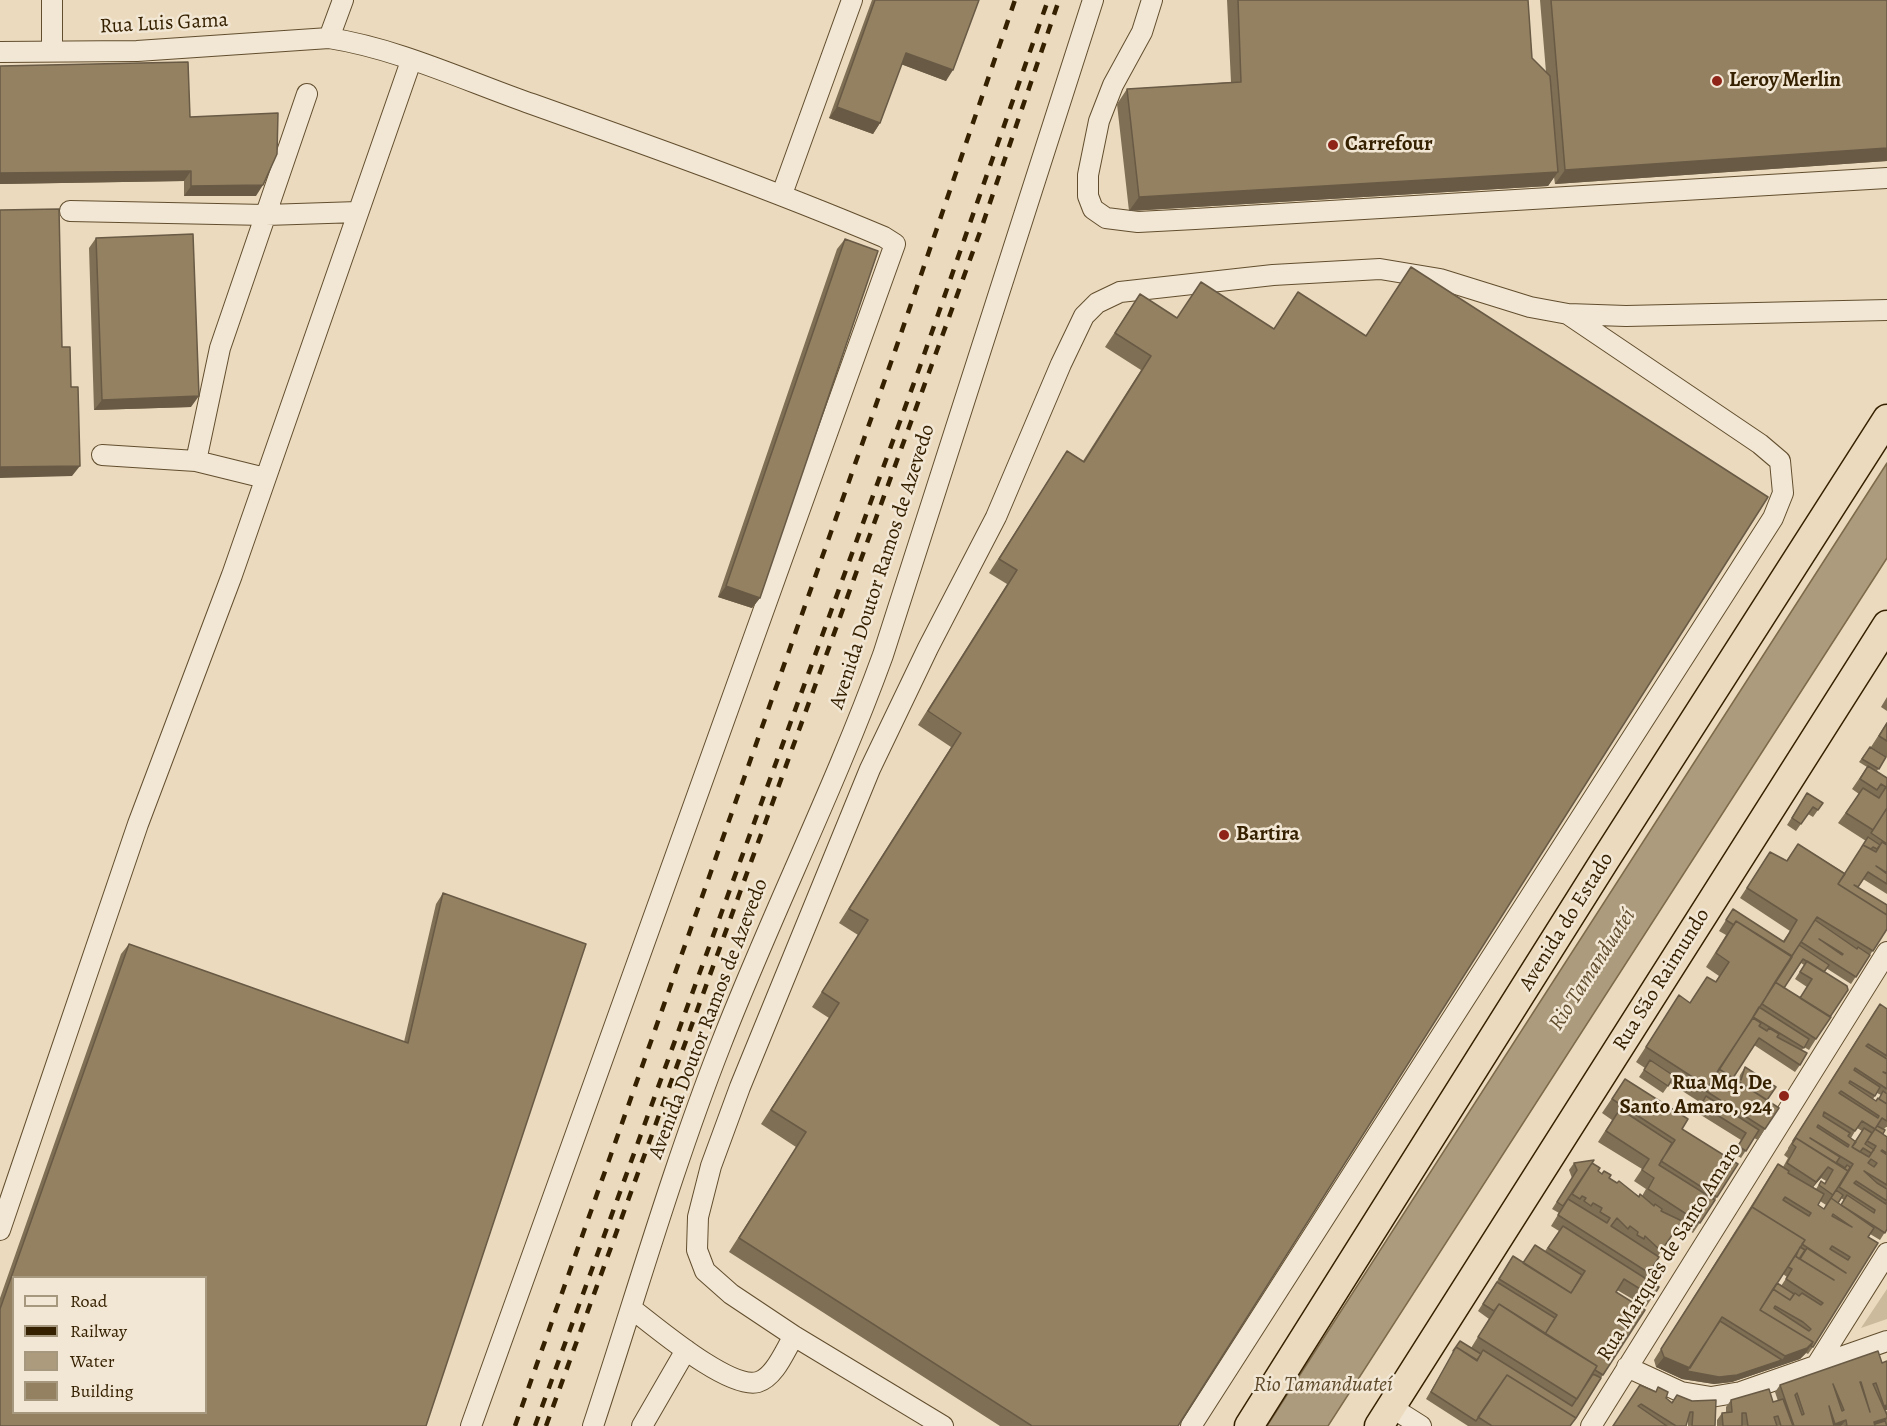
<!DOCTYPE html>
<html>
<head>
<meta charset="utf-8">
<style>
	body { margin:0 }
	#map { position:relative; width:1887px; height:1426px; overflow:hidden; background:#ebdabd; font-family:Alegreya,serif }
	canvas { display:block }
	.legend { position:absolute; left:12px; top:1276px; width:195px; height:138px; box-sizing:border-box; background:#f2e7d4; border:2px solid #a6977f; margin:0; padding:8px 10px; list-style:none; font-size:18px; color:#352000 }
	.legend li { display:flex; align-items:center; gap:12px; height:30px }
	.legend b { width:30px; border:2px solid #a6977f }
</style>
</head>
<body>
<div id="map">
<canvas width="1887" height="1426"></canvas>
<ul class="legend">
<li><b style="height:8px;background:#f2e7d4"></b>Road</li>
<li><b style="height:8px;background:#352000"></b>Railway</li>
<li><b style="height:16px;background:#ad9b7d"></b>Water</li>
<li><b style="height:16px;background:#948162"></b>Building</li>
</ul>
</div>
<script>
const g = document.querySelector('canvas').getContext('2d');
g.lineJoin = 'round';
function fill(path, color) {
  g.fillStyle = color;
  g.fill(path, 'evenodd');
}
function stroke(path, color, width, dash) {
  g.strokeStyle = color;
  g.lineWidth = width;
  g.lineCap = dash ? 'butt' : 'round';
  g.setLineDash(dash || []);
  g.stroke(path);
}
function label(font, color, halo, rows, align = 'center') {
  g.font = font + ' Alegreya,serif';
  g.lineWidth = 5;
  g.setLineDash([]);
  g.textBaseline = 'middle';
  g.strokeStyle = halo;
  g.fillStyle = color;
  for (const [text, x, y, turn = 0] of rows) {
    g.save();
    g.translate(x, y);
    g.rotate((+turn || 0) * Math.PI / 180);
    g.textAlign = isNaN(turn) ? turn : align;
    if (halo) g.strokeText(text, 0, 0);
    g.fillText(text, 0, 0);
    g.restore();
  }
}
fill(new Path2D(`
	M 1887,1289 L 1887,1319 L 1861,1328 Z`), '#ccba9d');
const water = new Path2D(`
	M 1887,463 L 1887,558 L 1328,1426 L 1267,1426 Z`);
fill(water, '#ad9b7d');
stroke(water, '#7d6a4b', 1.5);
const minor = new Path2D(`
	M 52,0 L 52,51
	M 1152,0 L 1142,32 L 1113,85 L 1099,121 L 1088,175 L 1088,196 L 1093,209 L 1106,218 L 1138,222 L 1195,219 L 1887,178
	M 329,38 L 343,0
	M 0,52 L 137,51 L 329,38 C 399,49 466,81 532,104 C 650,146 768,188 884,237 L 895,244 L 471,1426
	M 782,194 L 852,0
	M 70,211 L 266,215 L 358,212
	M 102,455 L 196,461
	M 265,478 L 196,461 L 220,348 L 307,94
	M 0,1230 L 138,824 L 232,575 L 411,61
	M 632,1309 C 656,1327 729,1390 758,1382 C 775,1377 785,1350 794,1336
	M 1816,1366 L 1887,1253
	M 1627,1367 L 1681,1392 L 1711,1397 L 1741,1392 L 1887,1341
	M 1391,1407 L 1421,1426
	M 593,1426 C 635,1299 672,1169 721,1044 C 772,913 835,787 883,655 L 1093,0
	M 642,1426 L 686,1350
	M 943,1426 L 794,1336 L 731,1294 L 705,1271 L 697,1250 L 698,1217 L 711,1166 L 740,1087 L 870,769 L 928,648 L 996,517 L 1061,364 L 1084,316 L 1097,303 L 1120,292 L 1273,275 L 1380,269 L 1440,279 L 1530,307 L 1568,314 L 1626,316 L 1887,310
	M 1191,1426 L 1773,518 L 1783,493 L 1780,461 L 1760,444 L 1569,315
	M 1591,1426 L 1887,952`);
const highway = new Path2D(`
	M 1249,1426 L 1605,860 L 1887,419
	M 1379,1426 L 1887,625`);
stroke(minor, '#624e2f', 22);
stroke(highway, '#352000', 31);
stroke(minor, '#f2e7d4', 20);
stroke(highway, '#ebdabd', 28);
stroke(new Path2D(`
	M 515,1426 L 895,351 L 1015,0
	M 535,1426 L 919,369 L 1048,0
	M 546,1426 L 980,232 L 1059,0`), '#352000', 4.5, [10, 10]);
fill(new Path2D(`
	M 872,0 L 979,0 L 946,81 L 901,64 L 880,123 L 873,134 L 829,118 Z
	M 1227,0 L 1528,0 L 1532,58 L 1546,72 L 1540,0 L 1887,0 L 1887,161 L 1555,184 L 1554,177 L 1548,186 L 1129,211 L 1117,104 L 1127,89 L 1231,82 Z
	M 0,66 L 190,117 L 256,196 L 184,196 L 184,181 L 0,184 Z
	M 96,238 L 191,407 L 94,410 L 89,248 Z
	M 845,239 L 760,598 L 752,608 L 718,597 L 837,249 Z
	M 1411,267 L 1178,1426 L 1000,1426 L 729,1252 L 796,1147 L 761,1124 L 829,1018 L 812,1007 L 858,935 L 839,923 L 951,747 L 918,725 L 1007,584 L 989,573 L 1067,451 L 1083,461 L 1141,370 L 1105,347 L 1140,294 L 1177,318 L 1201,282 L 1274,329 L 1298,292 L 1366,336 Z
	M 1887,697 L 1887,711 L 1881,707 Z
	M 1887,722 L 1887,757 L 1871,747 Z
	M 1870,747 L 1886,757 L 1877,771 L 1887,778 L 1887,894 L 1863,879 L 1857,888 L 1887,929 L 1851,984 L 1826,968 L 1824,972 L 1816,1039 L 1809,1050 L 1804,1047 L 1802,1050 L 1800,1065 L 1795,1072 L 1754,1045 L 1733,1078 L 1736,1080 L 1739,1079 L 1740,1075 L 1745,1067 L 1767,1100 L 1765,1129 L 1758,1140 L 1754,1138 L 1741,1158 L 1733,1153 L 1741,1140 L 1696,1112 L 1701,1103 L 1670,1083 L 1663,1093 L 1639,1077 L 1645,1068 L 1636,1062 L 1679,995 L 1690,1003 L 1707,977 L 1715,982 L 1719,976 L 1706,967 L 1726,935 L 1719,931 L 1733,909 L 1783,941 L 1790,931 L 1740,898 L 1770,852 L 1786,861 L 1798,844 L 1845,873 L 1866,841 L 1838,823 L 1859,794 L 1852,789 L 1867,767 L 1859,762 ZM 1801,963 L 1804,965 L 1795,979 L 1807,987 L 1800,998 L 1784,988 Z
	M 1807,793 L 1823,803 L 1813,817 L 1808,814 L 1796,831 L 1787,825 Z
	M 443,893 L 426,1426 L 0,1426 L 0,1298 L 121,954 L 129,944 L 404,1042 L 436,904 Z
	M 1887,1009 L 1887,1127 L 1886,1127 L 1884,1129 L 1883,1134 L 1887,1137 L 1887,1229 L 1880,1240 L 1870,1234 L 1813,1347 L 1808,1354 L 1806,1353 L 1800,1359 L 1732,1382 L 1714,1384 L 1682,1379 L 1656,1367 L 1654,1360 L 1773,1171 L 1778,1164 L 1783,1167 L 1788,1158 L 1784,1155 L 1788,1149 L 1788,1148 L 1875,1011 ZM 1877,1093 L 1881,1095 L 1876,1101 L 1873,1099 ZM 1857,1128 L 1862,1131 L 1855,1141 L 1851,1138 ZM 1821,1178 L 1826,1181 L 1824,1183 L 1821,1181 L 1816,1189 L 1813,1187 ZM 1841,1198 L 1844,1200 L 1841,1205 L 1838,1203 ZM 1820,1201 L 1826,1205 L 1824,1209 L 1818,1205 ZM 1783,1274 L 1787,1277 L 1781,1286 L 1777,1283 Z
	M 1625,1079 L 1682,1129 L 1717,1197 L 1693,1233 L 1679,1224 L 1658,1256 L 1659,1257 L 1645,1278 L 1659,1287 L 1646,1307 L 1617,1290 L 1616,1292 L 1645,1310 L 1570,1426 L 1468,1426 L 1426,1399 L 1460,1341 L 1471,1348 L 1489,1319 L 1478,1311 L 1513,1256 L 1523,1262 L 1545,1251 L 1559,1231 L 1551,1226 L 1559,1213 L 1552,1209 L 1572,1178 L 1569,1170 L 1574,1163 L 1598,1171 L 1639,1196 L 1642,1196 L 1646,1189 L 1634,1181 L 1642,1169 L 1598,1142 L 1612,1120 L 1602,1113 Z
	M 1882,1363 L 1885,1411 L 1885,1412 L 1887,1411 L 1887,1426 L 1717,1426 L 1717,1420 L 1722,1413 L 1726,1413 L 1726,1407 L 1731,1400 L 1773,1402 L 1778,1401 L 1775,1392 L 1780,1385 Z
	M 1658,1387 L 1666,1398 L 1672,1402 L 1677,1395 L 1715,1426 L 1688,1426 L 1688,1419 L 1686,1426 L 1612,1426 L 1655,1392 Z`), '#7f6f54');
fill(new Path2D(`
	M 906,53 L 953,70 L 946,81 L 898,63 Z
	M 837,107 L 880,123 L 873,134 L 829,118 Z
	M 1887,148 L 1887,161 L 1555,184 L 1565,170 Z
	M 191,171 L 184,181 L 0,184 L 0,173 Z
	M 1558,172 L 1548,186 L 1129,211 L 1139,197 Z
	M 263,185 L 256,196 L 184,196 L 191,186 Z
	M 199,396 L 191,407 L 94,410 L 102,400 Z
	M 80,466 L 72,476 L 0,478 L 0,467 Z
	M 726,586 L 760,598 L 752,608 L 718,597 Z
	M 1828,1167 L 1821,1178 L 1808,1193 L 1816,1182 Z
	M 1813,1342 L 1806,1353 L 1800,1359 L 1732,1382 L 1714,1384 L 1682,1379 L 1656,1367 L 1664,1357 L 1782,1360 L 1785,1356 Z
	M 1887,1405 L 1887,1410 L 1879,1413 L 1884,1406 Z
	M 1887,1418 L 1883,1424 L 1873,1425 L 1874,1422 Z
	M 1846,1420 L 1841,1426 L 1833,1426 L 1835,1424 Z`), '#685a45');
const building = new Path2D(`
	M 875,0 L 979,0 L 953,70 L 906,53 L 880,123 L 837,107 Z
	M 1238,0 L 1528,0 L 1532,58 L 1550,76 L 1558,172 L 1139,197 L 1127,89 L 1241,82 Z
	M 1551,0 L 1887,0 L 1887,148 L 1565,170 Z
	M 188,62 L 190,117 L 278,113 L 277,154 L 263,185 L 191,186 L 191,171 L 0,173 L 0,66 Z
	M 59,209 L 62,347 L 70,347 L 71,387 L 78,387 L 80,466 L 0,467 L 0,210 Z
	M 193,234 L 199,396 L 102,400 L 96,238 Z
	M 845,239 L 878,251 L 760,598 L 726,586 Z
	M 1411,267 L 1768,497 L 1178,1426 L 1032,1426 L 739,1238 L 806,1132 L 771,1110 L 839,1003 L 822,992 L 868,920 L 849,909 L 961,733 L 928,711 L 1017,570 L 999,559 L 1067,451 L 1084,462 L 1151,356 L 1115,333 L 1140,294 L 1177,318 L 1201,282 L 1274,329 L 1298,292 L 1366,336 Z
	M 1887,723 L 1887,741 L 1879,736 Z
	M 1870,747 L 1886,757 L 1879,769 L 1862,759 Z
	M 1868,766 L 1887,778 L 1887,808 L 1873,830 L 1846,813 L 1863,788 L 1879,798 L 1886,787 L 1881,784 L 1877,790 L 1860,779 Z
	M 1807,793 L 1823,803 L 1818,810 L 1813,807 L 1801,824 L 1792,818 Z
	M 1887,808 L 1887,844 L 1871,833 Z
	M 1868,837 L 1880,845 L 1877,849 L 1873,847 L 1871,849 L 1863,845 L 1861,848 Z
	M 1882,842 L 1887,845 L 1887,873 L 1876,866 L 1887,874 L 1887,884 L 1868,872 L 1858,887 L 1854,885 L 1887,905 L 1887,915 L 1838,884 L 1863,845 L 1876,852 Z
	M 1798,844 L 1845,874 L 1838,884 L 1887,915 L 1887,929 L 1873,951 L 1817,917 L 1792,956 L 1736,921 L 1734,925 L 1726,920 L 1733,909 L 1784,942 L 1797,920 L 1747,888 L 1770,852 L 1787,861 Z
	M 443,893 L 586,944 L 426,1426 L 0,1426 L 0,1309 L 129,944 L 408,1043 ZM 14,1278 L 206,1278 L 206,1413 L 14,1413 Z
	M 1815,920 L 1857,949 L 1858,947 L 1870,955 L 1856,977 L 1801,942 ZM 1819,939 L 1843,954 L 1842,955 Z
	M 1736,921 L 1792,957 L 1708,1087 L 1646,1047 L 1679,995 L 1690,1003 L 1707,977 L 1716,982 L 1729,962 L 1716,953 Z
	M 1799,945 L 1829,965 L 1824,972 L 1803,959 L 1784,988 L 1775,982 Z
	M 1807,961 L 1847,986 L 1848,990 L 1830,1017 L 1800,998 L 1812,979 L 1800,972 Z
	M 1775,982 L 1831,1017 L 1816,1039 L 1762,1004 Z
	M 1880,1004 L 1887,1009 L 1887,1056 L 1868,1044 L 1866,1046 L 1887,1059 L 1887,1073 L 1883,1072 L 1887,1074 L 1887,1089 L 1855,1068 L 1854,1070 L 1880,1087 L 1875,1096 L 1850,1081 L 1849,1083 L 1876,1101 L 1878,1098 L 1887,1104 L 1887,1121 L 1882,1118 L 1875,1129 L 1887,1137 L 1887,1153 L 1882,1150 L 1881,1151 L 1887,1155 L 1887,1185 L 1864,1171 L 1877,1183 L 1887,1189 L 1887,1201 L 1856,1181 L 1854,1183 L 1886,1204 L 1887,1202 L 1887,1229 L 1885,1233 L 1841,1205 L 1847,1195 L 1874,1213 L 1875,1210 L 1839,1187 L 1853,1164 L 1810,1138 L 1840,1157 L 1836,1163 L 1796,1138 L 1793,1141 ZM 1841,1091 L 1879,1116 L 1878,1118 L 1839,1093 ZM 1824,1112 L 1855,1131 L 1862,1121 L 1875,1129 L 1867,1141 L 1876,1146 L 1869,1157 L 1852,1147 L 1856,1142 L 1848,1136 L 1850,1133 L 1823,1116 ZM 1818,1125 L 1849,1145 L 1848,1147 L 1817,1127 ZM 1871,1159 L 1877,1163 L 1874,1167 L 1868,1163 Z
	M 1759,1007 L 1809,1039 L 1804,1048 L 1753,1017 Z
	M 1753,1018 L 1761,1023 L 1759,1026 L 1767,1031 L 1769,1028 L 1779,1034 L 1777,1037 L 1807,1053 L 1800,1065 L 1759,1038 L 1733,1078 L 1719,1069 Z
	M 1650,1060 L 1674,1076 L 1668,1086 L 1644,1070 Z
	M 1745,1067 L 1776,1087 L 1767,1100 L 1736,1080 L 1738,1078 L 1741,1080 Z
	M 1719,1069 L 1779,1108 L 1765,1129 L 1706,1091 Z
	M 1625,1079 L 1688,1119 L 1682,1129 L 1738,1164 L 1717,1197 L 1661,1161 L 1675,1140 L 1612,1099 Z
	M 1883,1091 L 1887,1094 L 1887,1104 L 1879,1099 Z
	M 1706,1096 L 1759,1130 L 1746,1151 L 1738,1146 L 1746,1133 L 1701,1105 Z
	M 1620,1109 L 1672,1143 L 1659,1165 L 1715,1200 L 1700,1223 L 1648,1189 L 1654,1178 L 1642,1170 L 1649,1159 L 1606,1131 Z
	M 1877,1126 L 1885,1130 L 1883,1134 L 1875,1129 Z
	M 1864,1128 L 1872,1133 L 1865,1144 L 1874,1150 L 1871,1153 L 1863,1148 L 1860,1152 L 1852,1147 Z
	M 1796,1138 L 1848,1171 L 1833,1195 L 1819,1185 L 1821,1181 L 1825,1184 L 1833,1170 L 1828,1167 L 1816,1182 L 1787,1163 L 1796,1147 L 1792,1144 Z
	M 1594,1160 L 1563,1206 L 1557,1202 L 1577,1170 L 1574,1163 Z
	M 1592,1163 L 1600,1168 L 1598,1171 L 1602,1174 L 1604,1171 L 1611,1175 L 1609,1178 L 1617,1183 L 1619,1181 L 1639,1197 L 1640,1194 L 1654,1206 L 1655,1204 L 1662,1209 L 1661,1211 L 1682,1221 L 1661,1251 L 1645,1236 L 1644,1239 L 1637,1235 L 1638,1232 L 1630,1226 L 1628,1229 L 1617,1218 L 1611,1226 L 1659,1257 L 1649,1273 L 1558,1215 L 1568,1199 L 1607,1223 L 1610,1218 L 1600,1212 L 1602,1208 L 1593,1203 L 1591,1206 L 1584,1201 L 1586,1198 L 1582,1196 L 1580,1199 L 1572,1194 Z
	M 1837,1163 L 1845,1168 L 1847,1165 L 1850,1167 L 1848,1171 L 1837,1164 Z
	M 1778,1164 L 1789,1171 L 1788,1173 L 1824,1194 L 1818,1205 L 1824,1209 L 1831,1198 L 1874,1228 L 1868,1237 L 1878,1243 L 1813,1347 L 1811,1346 L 1813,1342 L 1760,1310 L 1773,1289 L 1790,1300 L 1795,1293 L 1799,1296 L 1802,1293 L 1821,1305 L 1823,1303 L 1786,1279 L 1792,1269 L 1788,1267 L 1795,1256 L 1834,1280 L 1800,1259 L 1807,1248 L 1846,1273 L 1802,1244 L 1805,1240 L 1752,1207 L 1750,1210 ZM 1785,1197 L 1811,1213 L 1809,1216 L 1783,1200 ZM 1833,1214 L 1852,1227 L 1832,1216 ZM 1832,1246 L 1850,1257 L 1848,1260 L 1830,1249 ZM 1775,1306 L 1803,1322 L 1811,1329 L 1809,1331 L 1774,1308 Z
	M 1836,1190 L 1843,1195 L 1838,1203 L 1831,1198 Z
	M 1752,1207 L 1805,1240 L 1760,1310 L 1813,1342 L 1807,1348 L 1785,1356 L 1722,1317 L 1690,1368 L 1664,1357 L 1661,1349 Z
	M 1563,1226 L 1659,1287 L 1653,1297 L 1624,1279 L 1616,1292 L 1645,1310 L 1603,1375 L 1595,1370 L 1597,1366 L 1545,1334 L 1557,1315 L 1499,1279 L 1513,1256 L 1571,1293 L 1585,1271 L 1548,1248 Z
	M 1535,1245 L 1582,1275 L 1571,1293 L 1523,1263 Z
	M 1800,1247 L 1805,1250 L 1799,1259 L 1796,1256 Z
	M 1497,1282 L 1555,1318 L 1545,1334 L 1499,1304 L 1494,1311 L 1483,1304 Z
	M 1777,1283 L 1794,1294 L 1790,1300 L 1773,1289 Z
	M 1499,1304 L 1597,1366 L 1577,1399 L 1478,1337 Z
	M 1720,1321 L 1782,1360 L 1737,1375 L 1719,1377 L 1687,1371 Z
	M 1460,1341 L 1481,1354 L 1477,1360 L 1456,1347 L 1453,1351 Z
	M 1456,1347 L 1477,1361 L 1483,1350 L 1572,1406 L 1593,1374 L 1601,1378 L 1576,1418 L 1507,1375 L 1476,1421 L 1431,1392 Z
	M 1878,1351 L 1882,1363 L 1887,1361 L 1887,1405 L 1884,1406 L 1876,1383 L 1873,1384 L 1887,1415 L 1887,1418 L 1874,1422 L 1875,1426 L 1845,1426 L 1847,1426 L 1846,1420 L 1835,1424 L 1829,1406 L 1834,1426 L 1794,1426 L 1780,1385 ZM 1860,1382 L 1861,1382 L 1870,1412 ZM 1833,1384 L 1844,1410 L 1842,1411 ZM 1797,1393 L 1804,1414 L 1802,1415 L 1795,1395 Z
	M 1507,1375 L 1576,1418 L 1570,1426 L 1492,1426 L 1478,1417 Z
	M 1640,1385 L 1656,1392 L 1658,1387 L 1668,1392 L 1666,1398 L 1672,1403 L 1677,1395 L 1692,1401 L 1716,1400 L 1715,1426 L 1692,1426 L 1693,1412 L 1690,1412 L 1686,1426 L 1676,1426 L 1641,1404 L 1638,1406 L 1667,1426 L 1613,1426 Z
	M 1769,1389 L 1773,1402 L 1783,1399 L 1793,1426 L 1781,1426 L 1778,1416 L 1774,1417 L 1777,1426 L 1748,1426 L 1746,1413 L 1742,1413 L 1742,1426 L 1723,1426 L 1722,1413 L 1732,1412 L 1731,1400 Z
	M 1885,1421 L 1887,1426 L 1875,1426 L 1875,1424 Z`);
fill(building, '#948162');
stroke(building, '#685a45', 1.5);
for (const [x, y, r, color] of [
	[1717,81,6,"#8f2418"],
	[1333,145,6,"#8f2418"],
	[1224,835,6,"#8f2418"],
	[1784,1096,6,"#8f2418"]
]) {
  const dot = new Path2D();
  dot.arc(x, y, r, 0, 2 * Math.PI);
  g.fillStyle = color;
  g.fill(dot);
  stroke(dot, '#f2e7d4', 2);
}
label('21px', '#352000', '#f2e7d4', [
	["Rua Luis Gama",164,24,-3],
	["Avenida Doutor Ramos de Azevedo",883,567,-72],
	["Avenida do Estado",1567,922,-58],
	["Rua São Raimundo",1662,980,-58],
	["Avenida Doutor Ramos de Azevedo",709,1019,-69],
	["Rua Marquês de Santo Amaro",1670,1252,-58]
]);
label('bold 21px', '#352000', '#f2e7d4', [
	["Leroy Merlin",1729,81],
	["Carrefour",1345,145],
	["Bartira",1236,835],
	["Rua Mq. De",1772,1084,"right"],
	["Santo Amaro, 924",1772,1108,"right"]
], 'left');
label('italic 22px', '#5f4b2c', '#f2e7d4', [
	["Rio Tamanduateí",1593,970,-57],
	["Rio Tamanduateí",1323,1386]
]);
</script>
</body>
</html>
